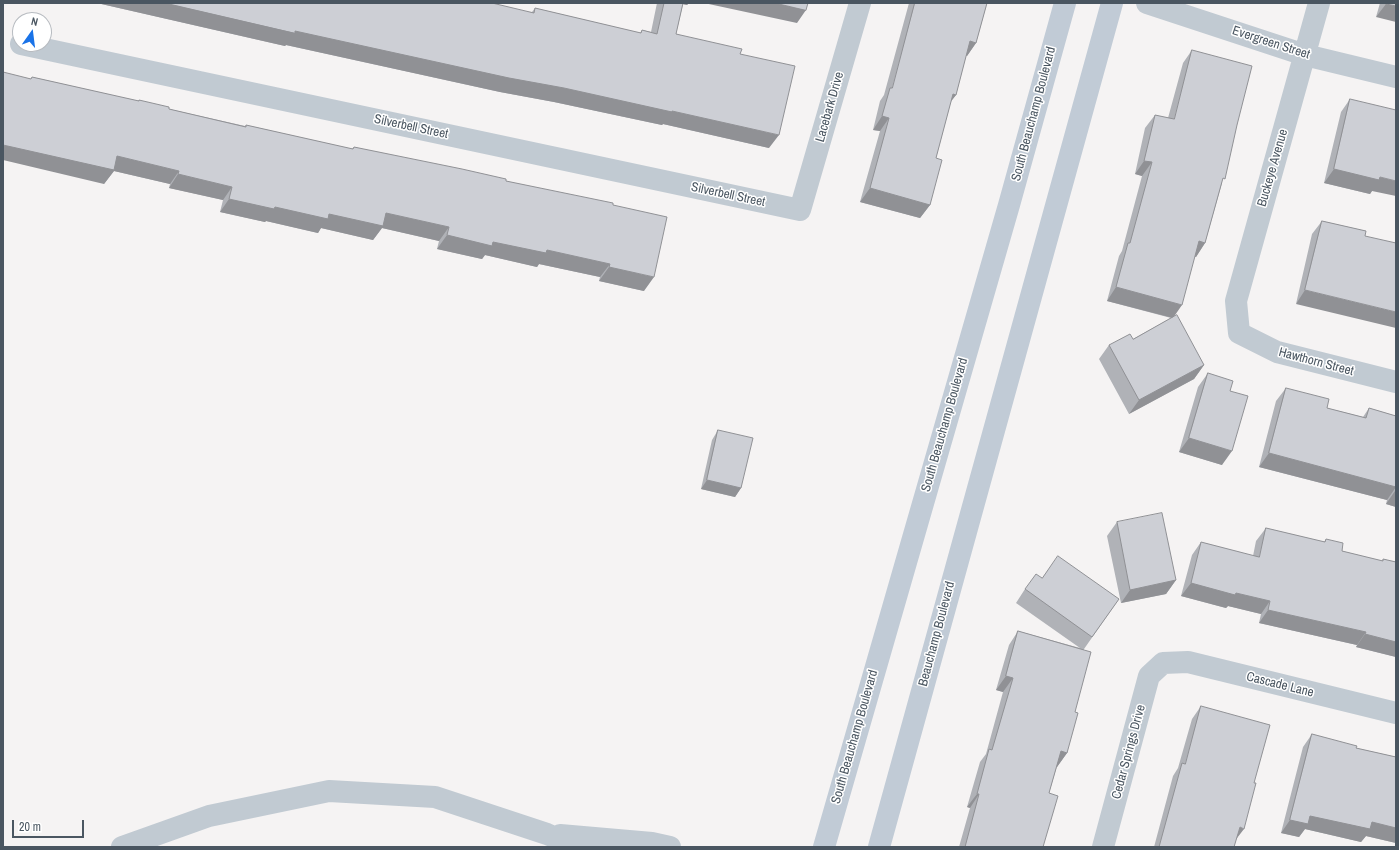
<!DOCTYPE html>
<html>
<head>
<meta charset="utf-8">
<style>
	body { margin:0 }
	#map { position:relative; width:1399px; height:850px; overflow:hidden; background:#f5f3f3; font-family:"Archivo Narrow",sans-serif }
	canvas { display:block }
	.frame { position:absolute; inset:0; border:4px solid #4a5661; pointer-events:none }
	.north { position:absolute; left:12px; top:12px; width:40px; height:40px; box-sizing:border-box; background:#fff; border:1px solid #b7bbc0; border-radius:50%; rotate:14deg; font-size:11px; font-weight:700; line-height:16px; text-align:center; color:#4a5661 }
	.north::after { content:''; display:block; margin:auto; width:14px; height:18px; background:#1a73e8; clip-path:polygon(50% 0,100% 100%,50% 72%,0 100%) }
	.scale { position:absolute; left:12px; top:820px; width:72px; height:18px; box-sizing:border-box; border:2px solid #4a5661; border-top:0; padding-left:5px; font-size:12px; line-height:14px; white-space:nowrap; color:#4a5661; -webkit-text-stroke:3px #fff; paint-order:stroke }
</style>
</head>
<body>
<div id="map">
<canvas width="1399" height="850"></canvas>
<div class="frame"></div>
<div class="north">N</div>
<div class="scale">20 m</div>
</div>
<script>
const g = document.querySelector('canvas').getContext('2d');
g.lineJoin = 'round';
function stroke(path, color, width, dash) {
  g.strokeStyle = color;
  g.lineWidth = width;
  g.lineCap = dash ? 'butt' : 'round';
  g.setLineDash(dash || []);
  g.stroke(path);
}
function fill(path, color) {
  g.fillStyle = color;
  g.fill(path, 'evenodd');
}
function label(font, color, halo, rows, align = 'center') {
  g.font = font + ' "Archivo Narrow",sans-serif';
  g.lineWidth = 3;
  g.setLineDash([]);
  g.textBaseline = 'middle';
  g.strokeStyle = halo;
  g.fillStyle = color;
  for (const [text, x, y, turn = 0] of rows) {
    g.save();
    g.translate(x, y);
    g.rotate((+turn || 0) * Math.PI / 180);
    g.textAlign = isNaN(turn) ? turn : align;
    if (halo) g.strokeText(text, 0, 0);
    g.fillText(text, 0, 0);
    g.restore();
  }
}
stroke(new Path2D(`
	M 1147,3 L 1305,55 L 1396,77
	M 1319,3 L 1236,301 L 1239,333 L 1277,352 L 1396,382
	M 21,44 L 800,210 L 860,3
	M 560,835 L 652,843 L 670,847
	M 122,847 L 209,816 L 329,791 L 435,797 L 547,834 L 577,847
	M 1103,847 L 1149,676 L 1163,663 L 1188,662 L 1396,713`), '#c1cad2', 22);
stroke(new Path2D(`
	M 824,847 L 1009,205 L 1065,3
	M 879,847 L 1112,3`), '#c1cbd6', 22);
fill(new Path2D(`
	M 97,3 L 532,12 L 535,8 L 640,33 L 642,30 L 651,32 L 657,3 L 689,3 L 687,5 L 683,4 L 676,34 L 740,54 L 769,148 L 663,124 L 662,125 L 554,102 L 500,92 L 286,45 L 285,46 Z
	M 909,3 L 987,3 L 976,43 L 967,56 L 966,56 L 956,95 L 951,101 L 936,158 L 930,205 L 920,218 L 860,202 L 880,131 L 873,130 L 880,101 L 884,95 Z
	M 1380,3 L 1396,3 L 1376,17 Z
	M 1192,50 L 1222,183 L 1205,243 L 1196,257 L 1195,256 L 1174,317 L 1204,365 L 1194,379 L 1129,414 L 1099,359 L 1109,345 L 1133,339 L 1171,318 L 1107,301 L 1119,256 L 1122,251 L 1142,176 L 1135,174 L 1145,128 L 1155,115 L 1168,118 L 1183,63 Z
	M 32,77 L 138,101 L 139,100 L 169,109 L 245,126 L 246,125 L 352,149 L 354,147 L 613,205 L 644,291 L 599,281 L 600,277 L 539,264 L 537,267 L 485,255 L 482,259 L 437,249 L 439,241 L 382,228 L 373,240 L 321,228 L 318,233 L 266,221 L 265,222 L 220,212 L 223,200 L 169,188 L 170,184 L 114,171 L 104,184 L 31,79 Z
	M 1350,99 L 1372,191 L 1370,194 L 1324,183 L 1341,112 Z
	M 1322,221 L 1366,231 L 1296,304 L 1312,234 Z
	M 1208,373 L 1230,391 L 1222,465 L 1179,452 L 1198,387 Z
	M 1286,388 L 1327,408 L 1363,417 L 1369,408 L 1396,416 L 1396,507 L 1386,504 L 1387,500 L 1259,467 L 1276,401 Z
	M 718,430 L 741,488 L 735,497 L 701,489 L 712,440 Z
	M 1117,522 L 1176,580 L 1166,594 L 1121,603 L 1107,536 Z
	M 1266,528 L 1324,542 L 1326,539 L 1342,551 L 1382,561 L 1383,559 L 1396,562 L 1396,657 L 1356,647 L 1357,645 L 1259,623 L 1261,614 L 1228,606 L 1226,608 L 1181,596 L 1192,555 L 1201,542 L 1253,556 L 1256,541 Z
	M 1042,578 L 1119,599 L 1084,649 L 1075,712 L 1067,753 L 1057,767 L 1057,766 L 1049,793 L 1043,847 L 959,847 L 970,808 L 967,807 L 980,762 L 986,754 L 1003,692 L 996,690 L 1009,645 L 1018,631 L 1080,648 L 1016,603 L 1025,589 Z
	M 1201,706 L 1236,839 L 1234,847 L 1154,847 L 1173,776 L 1178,768 L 1192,719 Z
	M 1312,734 L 1356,748 L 1396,757 L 1396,843 L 1366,836 L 1361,842 L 1305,829 L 1299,837 L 1281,833 L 1303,747 Z`), '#b0b2b7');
fill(new Path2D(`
	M 97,3 L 165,3 L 672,111 L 779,135 L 769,148 L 663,124 L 662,125 L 554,102 L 500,92 L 286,45 L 285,46 Z
	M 677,3 L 689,3 L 687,5 Z
	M 704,3 L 775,3 L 806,10 L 797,23 Z
	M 1386,4 L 1396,6 L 1396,22 L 1376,17 Z
	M 970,41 L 976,43 L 967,56 L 961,55 Z
	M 953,94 L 956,95 L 946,108 Z
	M 882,116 L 889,118 L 880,131 L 873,130 Z
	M 3,145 L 117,156 L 179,171 L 170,184 L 114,171 L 104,184 L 3,160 Z
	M 1144,161 L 1152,162 L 1142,176 L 1135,174 Z
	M 1334,169 L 1380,177 L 1396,181 L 1396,196 L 1372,191 L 1370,194 L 1324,183 Z
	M 178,174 L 232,187 L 223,200 L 169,188 Z
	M 870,188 L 930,205 L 920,218 L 860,202 Z
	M 229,199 L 275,207 L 329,214 L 386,213 L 449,227 L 439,241 L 382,228 L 373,240 L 321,228 L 318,233 L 266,221 L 265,222 L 220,212 Z
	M 447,235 L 547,250 L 610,264 L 600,277 L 539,264 L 537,267 L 485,255 L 482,259 L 437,249 Z
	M 1199,241 L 1205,243 L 1196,257 L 1190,255 Z
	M 609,267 L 654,277 L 644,291 L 599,281 Z
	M 1116,287 L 1182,305 L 1173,318 L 1107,301 Z
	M 1305,290 L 1396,312 L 1396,328 L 1296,304 Z
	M 1204,365 L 1194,379 L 1129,414 L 1139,400 Z
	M 1189,438 L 1232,451 L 1222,465 L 1179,452 Z
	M 1269,453 L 1396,487 L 1387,500 L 1259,467 Z
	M 707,480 L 741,488 L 735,497 L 701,489 Z
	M 1395,491 L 1396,491 L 1396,507 L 1386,504 Z
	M 1176,580 L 1166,594 L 1121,603 L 1130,590 Z
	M 1191,583 L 1236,593 L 1270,601 L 1261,614 L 1228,606 L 1226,608 L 1181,596 Z
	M 1268,610 L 1366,632 L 1357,645 L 1259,623 Z
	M 1365,634 L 1396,642 L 1396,657 L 1356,647 Z
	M 1006,676 L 1013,678 L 1003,692 L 996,690 Z
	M 1061,751 L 1067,753 L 1057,767 L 1051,765 Z
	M 977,794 L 979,794 L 970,808 L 967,807 Z
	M 1310,816 L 1372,822 L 1396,828 L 1396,843 L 1366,836 L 1361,842 L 1305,829 L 1299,837 L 1281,833 L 1290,820 Z
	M 1240,827 L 1244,829 L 1234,842 Z`), '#909195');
const building = new Path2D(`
	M 165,3 L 492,3 L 534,13 L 535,8 L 641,33 L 642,30 L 657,34 L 664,3 L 683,3 L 676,34 L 742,49 L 740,54 L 795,66 L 779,135 L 672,111 L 672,112 L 564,88 L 509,78 L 295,31 L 295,33 Z
	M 775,3 L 808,3 L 806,10 Z
	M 915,3 L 987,3 L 976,43 L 970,41 L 956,95 L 953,94 L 936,158 L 942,160 L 930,205 L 870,188 L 889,118 L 882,116 L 890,88 L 892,88 Z
	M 1386,3 L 1396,3 L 1396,6 L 1386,4 Z
	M 1192,50 L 1252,66 L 1237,125 L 1225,179 L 1223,178 L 1205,243 L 1199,241 L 1182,305 L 1116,287 L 1128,243 L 1130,243 L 1152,162 L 1144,161 L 1155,115 L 1174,119 Z
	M 3,72 L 31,79 L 32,77 L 139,101 L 139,100 L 169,107 L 169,109 L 246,127 L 246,125 L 353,149 L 354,147 L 462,169 L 506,179 L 506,181 L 613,203 L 613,205 L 667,217 L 654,277 L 609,267 L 610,264 L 547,250 L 546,253 L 493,242 L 492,246 L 447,235 L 449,227 L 386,213 L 383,226 L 329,214 L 328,219 L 275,207 L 274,209 L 229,199 L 232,187 L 178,174 L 179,171 L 117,156 L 114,170 L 3,145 Z
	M 1350,99 L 1396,110 L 1396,181 L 1380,177 L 1379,180 L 1334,169 Z
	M 1322,221 L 1366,231 L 1365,236 L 1396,243 L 1396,312 L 1305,290 Z
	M 1177,315 L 1204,365 L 1139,400 L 1109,345 L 1130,334 L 1133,339 Z
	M 1208,373 L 1233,381 L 1230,391 L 1248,396 L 1232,451 L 1189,438 Z
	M 1286,388 L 1329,399 L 1327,408 L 1366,418 L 1369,408 L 1396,416 L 1396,487 L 1269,453 Z
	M 718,430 L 753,438 L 741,488 L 707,480 Z
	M 1162,513 L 1176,580 L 1130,590 L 1117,522 Z
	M 1266,528 L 1325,542 L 1326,539 L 1343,543 L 1342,551 L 1383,561 L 1383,559 L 1396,562 L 1396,642 L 1365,634 L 1366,632 L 1268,610 L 1270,601 L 1236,593 L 1235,595 L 1191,583 L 1201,542 L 1259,557 Z
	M 1058,556 L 1119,599 L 1092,637 L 1025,589 L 1036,574 L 1042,578 Z
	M 1018,631 L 1091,652 L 1075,712 L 1078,713 L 1067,753 L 1061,751 L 1049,793 L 1058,796 L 1043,847 L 965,847 L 979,794 L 977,794 L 989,749 L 992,750 L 1013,678 L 1006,676 Z
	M 1201,706 L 1270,725 L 1254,783 L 1256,783 L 1244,829 L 1240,827 L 1234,847 L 1159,847 L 1182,763 L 1185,764 Z
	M 1312,734 L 1357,746 L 1356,748 L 1396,757 L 1396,828 L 1372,822 L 1370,829 L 1310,816 L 1308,824 L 1290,820 Z`);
fill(building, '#cdcfd5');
stroke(building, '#909195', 1);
label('13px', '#4a5661', '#fff', [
	["Evergreen Street",1271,43,18],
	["Lacebark Drive",830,107,-74],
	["South Beauchamp Boulevard",1034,114,-75],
	["Silverbell Street",411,127,12],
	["Buckeye Avenue",1273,168,-74],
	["Silverbell Street",728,195,12],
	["Hawthorn Street",1316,362,15],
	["South Beauchamp Boulevard",945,425,-74],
	["Beauchamp Boulevard",937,634,-75],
	["Cascade Lane",1280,685,14],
	["South Beauchamp Boulevard",855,737,-74],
	["Cedar Springs Drive",1129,752,-75]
]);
</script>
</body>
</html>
